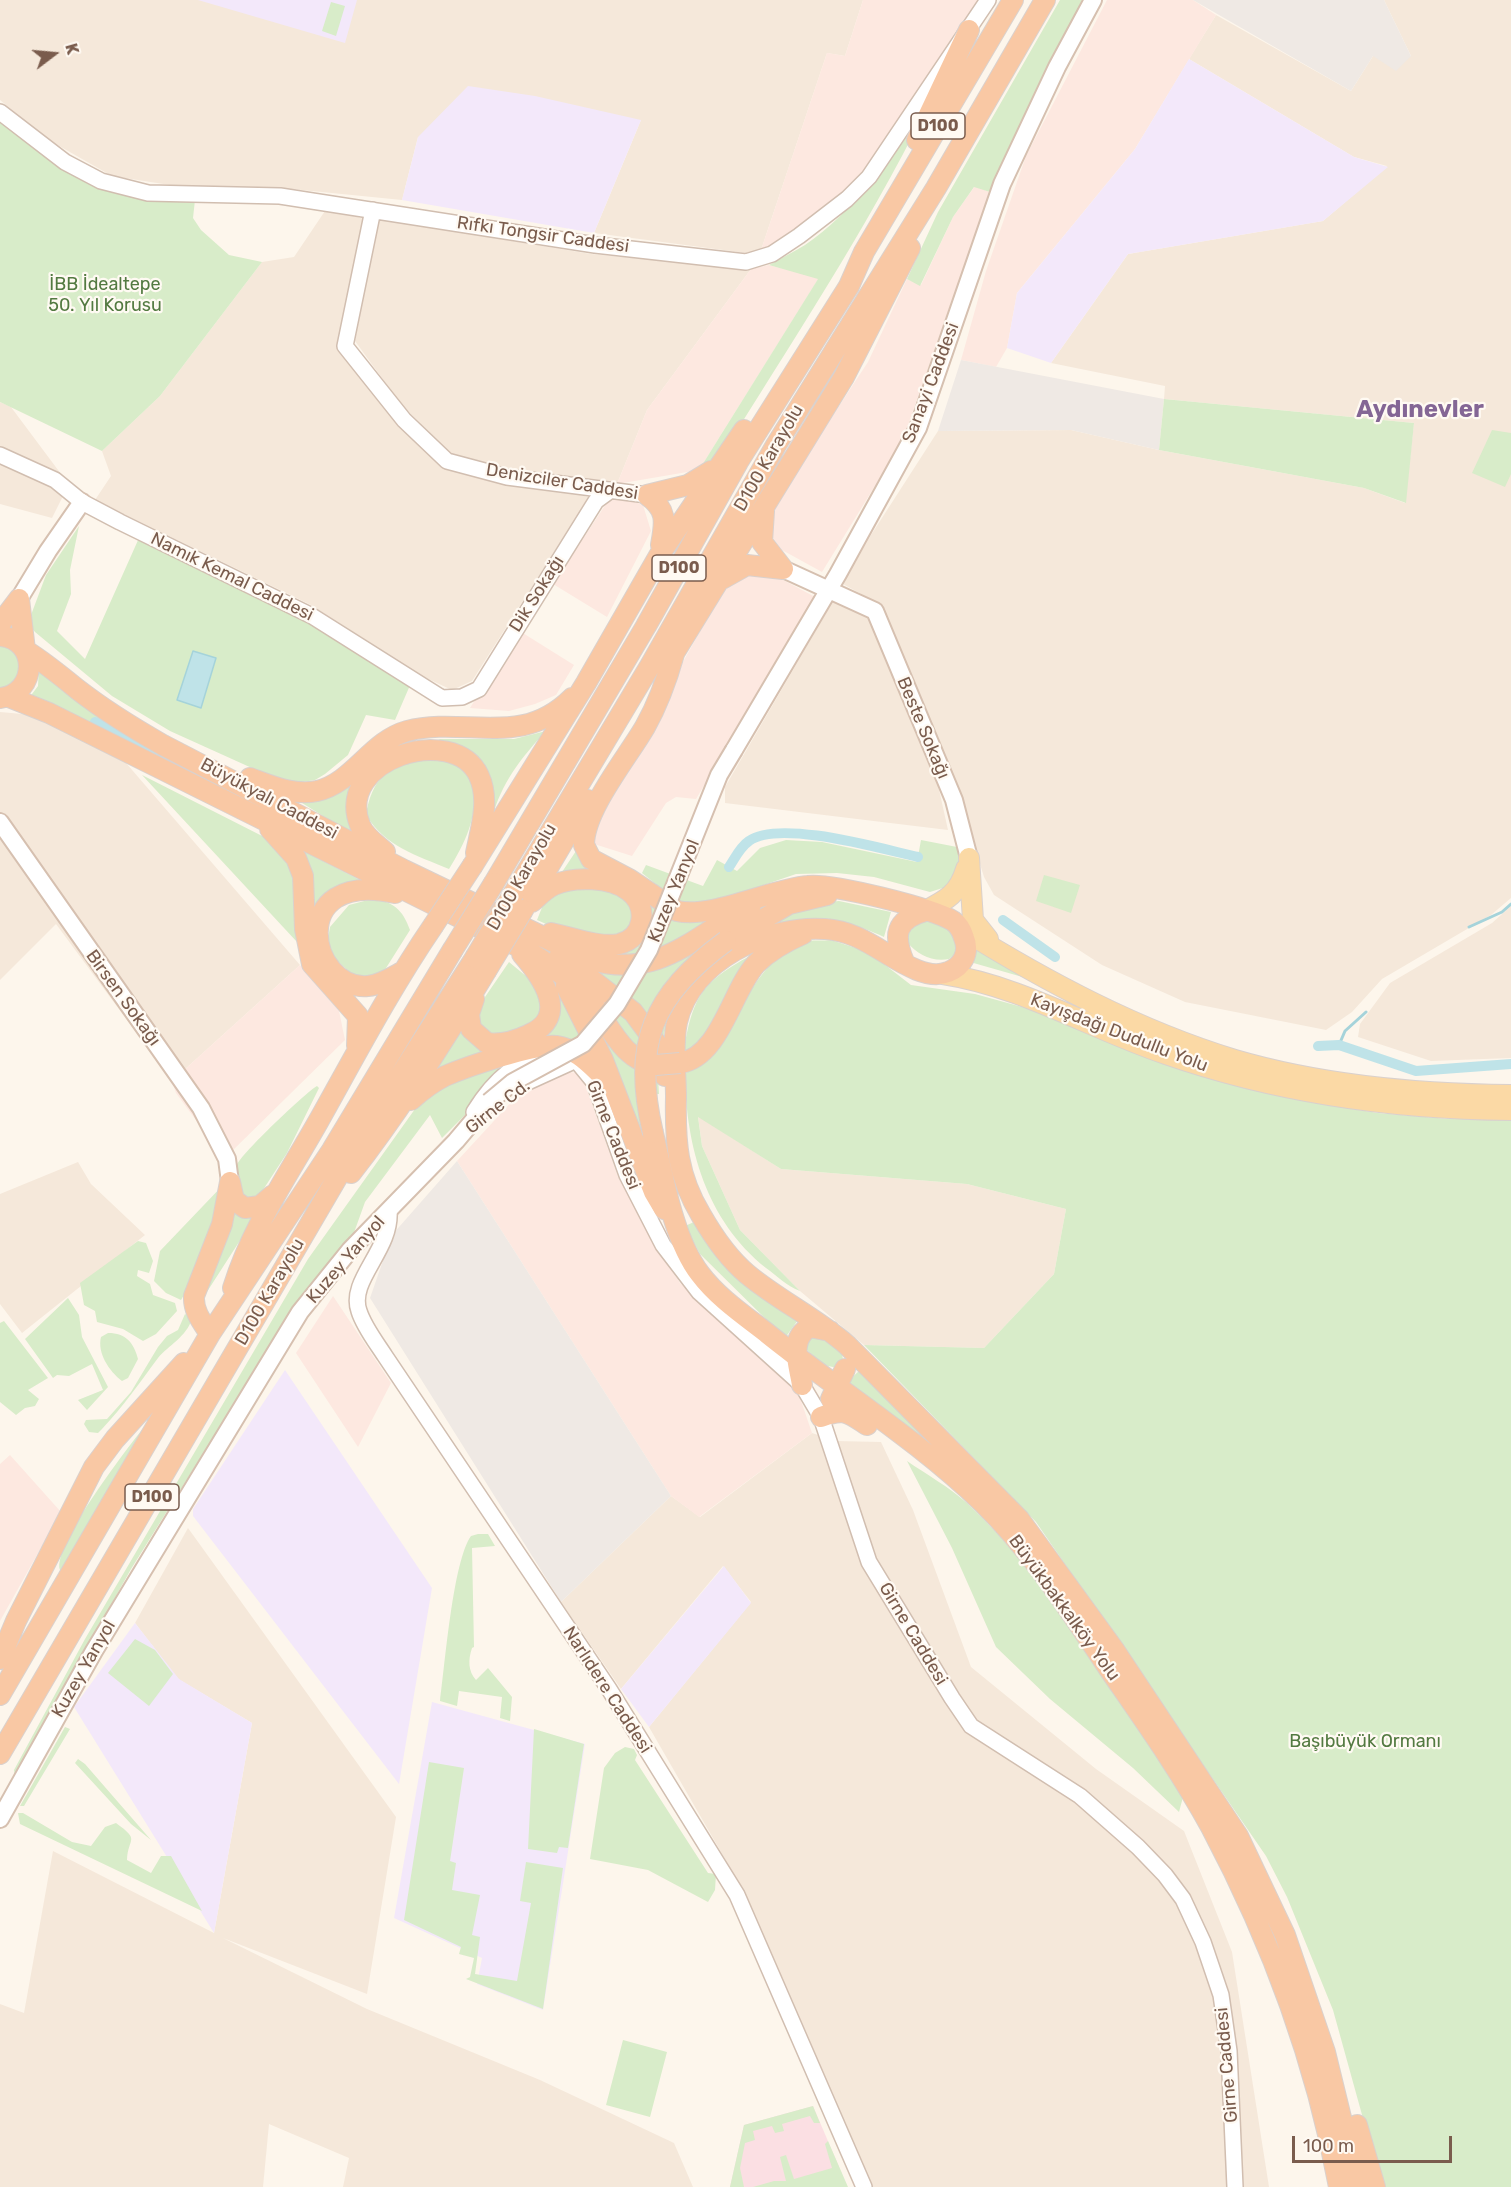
<!DOCTYPE html>
<html>
<head>
<meta charset="utf-8">
<style>
	body { margin:0 }
	#map { position:relative; width:1511px; height:2187px; overflow:hidden; background:#fdf6ec; font-family:Rubik,sans-serif }
	canvas { display:block }
	.north { position:absolute; left:24px; top:24px; width:60px; height:60px; -webkit-text-stroke:4px #fffaf3; paint-order:stroke; rotate:74deg; font-size:16px; font-weight:700; line-height:24px; text-align:center; color:#7a5c4d }
	.north::after { content:''; display:block; margin:auto; width:21px; height:27px; background:#7a5c4d; clip-path:polygon(50% 0,100% 100%,50% 72%,0 100%) }
	.scale { position:absolute; left:1292px; top:2136px; width:160px; height:27px; box-sizing:border-box; border:3px solid #7a5c4d; border-top:0; padding-left:8px; font-size:18px; line-height:21px; white-space:nowrap; color:#7a5c4d; -webkit-text-stroke:4px #fffaf3; paint-order:stroke }
</style>
</head>
<body>
<div id="map">
<canvas width="1511" height="2187"></canvas>
<div class="north">K</div>
<div class="scale">100 m</div>
</div>
<script>
const g = document.querySelector('canvas').getContext('2d');
g.lineJoin = 'round';
function fill(path, color) {
  g.fillStyle = color;
  g.fill(path, 'evenodd');
}
function stroke(path, color, width, dash) {
  g.strokeStyle = color;
  g.lineWidth = width;
  g.lineCap = dash ? 'butt' : 'round';
  g.setLineDash(dash || []);
  g.stroke(path);
}
function label(font, color, halo, rows, align = 'center') {
  g.font = font + ' Rubik,sans-serif';
  g.lineWidth = 4.5;
  g.setLineDash([]);
  g.textBaseline = 'middle';
  g.strokeStyle = halo;
  g.fillStyle = color;
  for (const [text, x, y, turn = 0] of rows) {
    g.save();
    g.translate(x, y);
    g.rotate((+turn || 0) * Math.PI / 180);
    g.textAlign = isNaN(turn) ? turn : align;
    if (halo) g.strokeText(text, 0, 0);
    g.fillText(text, 0, 0);
    g.restore();
  }
}
fill(new Path2D(`
	M 0,0 L 863,0 L 845,56 L 827,53 L 761,250 L 746,253 L 594,233 L 641,120 L 418,137 L 402,200 L 292,189 L 170,185 L 112,176 L 47,139 L 0,100 Z
	M 1384,0 L 1511,0 L 1511,898 L 1491,915 L 1382,979 L 1352,1012 L 1326,1030 L 1185,1002 L 1102,965 L 994,895 L 984,877 L 964,811 L 883,606 L 843,584 L 871,535 L 938,431 L 1071,430 L 1159,450 L 1364,488 L 1405,503 L 1414,423 L 1164,399 L 1165,386 L 1051,363 L 1128,254 L 1323,221 L 1387,166 L 1354,157 L 1189,59 L 1216,15 L 1351,91 L 1373,56 L 1411,56 Z
	M 327,208 L 364,219 L 339,351 L 388,412 L 443,466 L 589,497 L 472,681 L 452,690 L 424,677 L 311,605 L 95,500 L 111,476 L 102,451 L 160,396 L 262,262 L 294,257 Z
	M 378,219 L 591,254 L 751,269 L 647,410 L 617,484 L 518,470 L 451,454 L 400,403 L 355,341 Z
	M 0,402 L 11,407 L 61,474 L 62,498 L 52,518 L 0,504 Z
	M 833,601 L 871,615 L 938,785 L 948,830 L 725,803 L 725,787 Z
	M 0,712 L 45,716 L 108,742 L 300,965 L 172,1081 L 56,924 L 0,980 Z
	M 1511,906 L 1511,1058 L 1431,1061 L 1358,1037 L 1360,1024 L 1390,983 L 1492,923 Z
	M 698,1116 L 781,1169 L 967,1184 L 1066,1209 L 1054,1274 L 984,1348 L 864,1345 L 800,1291 L 740,1230 L 702,1146 Z
	M 78,1162 L 91,1184 L 145,1235 L 22,1333 L 0,1304 L 0,1194 Z
	M 812,1433 L 836,1441 L 881,1442 L 913,1510 L 971,1667 L 1096,1769 L 1184,1831 L 1232,1952 L 1269,2187 L 873,2187 L 740,1885 L 649,1727 L 751,1602 L 723,1566 L 621,1689 L 561,1602 L 671,1496 L 700,1517 Z
	M 188,1528 L 396,1817 L 367,1994 L 223,1938 L 367,2009 L 540,2080 L 674,2143 L 693,2187 L 343,2187 L 349,2158 L 269,2124 L 263,2187 L 0,2187 L 0,2004 L 24,2013 L 53,1851 L 214,1933 L 252,1723 L 178,1679 L 135,1623 Z`), '#f5e8da');
fill(new Path2D(`
	M 863,0 L 978,0 L 863,175 L 840,199 L 770,251 L 761,250 L 827,53 L 845,56 Z
	M 1107,0 L 1193,0 L 1216,15 L 1135,149 L 1017,293 L 1007,348 L 996,367 L 961,360 L 986,271 L 1026,156 Z
	M 975,186 L 990,192 L 902,442 L 822,572 L 782,550 L 767,530 L 771,509 L 868,362 L 907,279 L 921,285 L 953,217 Z
	M 769,265 L 819,278 L 699,470 L 617,484 L 647,410 L 751,269 Z
	M 624,498 L 643,505 L 651,531 L 607,617 L 553,584 L 608,501 Z
	M 750,573 L 774,575 L 815,597 L 748,712 L 696,799 L 676,797 L 666,803 L 632,856 L 591,843 L 596,819 L 725,586 Z
	M 518,630 L 574,665 L 556,695 L 535,704 L 509,711 L 470,708 Z
	M 300,965 L 339,1011 L 345,1040 L 228,1155 L 217,1149 L 176,1093 L 172,1081 Z
	M 566,1072 L 581,1073 L 618,1177 L 680,1283 L 796,1386 L 812,1433 L 699,1517 L 671,1496 L 457,1161 L 516,1097 Z
	M 333,1296 L 391,1383 L 358,1447 L 296,1353 Z
	M 10,1455 L 61,1512 L 0,1621 L 0,1464 Z`), '#fde8e0');
fill(new Path2D(`
	M 1193,0 L 1384,0 L 1411,56 L 1396,71 L 1373,56 L 1351,91 Z
	M 961,360 L 1164,399 L 1159,450 L 1071,430 L 938,431 Z
	M 457,1161 L 671,1496 L 561,1602 L 370,1298 L 392,1235 Z`), '#efe9e4');
fill(new Path2D(`
	M 198,0 L 357,0 L 345,43 Z
	M 1189,59 L 1354,157 L 1388,167 L 1323,221 L 1128,254 L 1051,363 L 1007,348 L 1017,293 L 1135,149 Z
	M 468,86 L 535,96 L 641,120 L 594,233 L 402,200 L 418,137 Z
	M 285,1370 L 432,1588 L 399,1784 L 193,1516 L 193,1509 Z
	M 724,1566 L 751,1603 L 649,1727 L 621,1689 Z
	M 135,1623 L 179,1679 L 252,1723 L 214,1933 L 74,1707 Z
	M 432,1702 L 585,1744 L 543,2010 L 477,1984 L 482,1958 L 394,1918 Z`), '#f3e8fa');
fill(new Path2D(`
	M 813,2106 L 842,2174 L 788,2187 L 730,2187 L 744,2125 Z`), '#fbdfe3');
fill(new Path2D(`
	M 1060,0 L 1082,0 L 990,192 L 974,187 L 953,217 L 920,286 L 907,279 L 938,212 Z
	M 331,2 L 345,6 L 336,36 L 322,31 Z
	M 925,111 C 866,231 790,344 720,458 L 699,470 L 818,279 L 769,265 C 781,258 794,252 805,245 C 852,213 893,157 925,111 Z
	M 0,114 L 97,188 L 195,200 L 193,218 L 201,230 L 229,255 L 262,262 L 160,396 L 102,451 L 0,402 Z
	M 1164,399 L 1414,423 L 1406,503 L 1364,488 L 1159,450 Z
	M 1492,430 L 1511,433 L 1511,474 L 1505,487 L 1472,473 Z
	M 79,526 L 70,570 L 71,594 L 57,631 L 85,659 L 139,538 L 310,619 L 411,683 L 395,720 L 366,715 L 348,755 L 325,774 L 315,780 L 297,783 L 274,778 L 170,731 L 112,696 L 35,632 L 28,623 L 46,575 Z
	M 0,646 L 12,649 L 21,662 L 17,682 L 0,690 Z
	M 39,664 L 150,748 L 151,752 L 58,707 L 29,698 L 38,686 Z
	M 546,731 C 523,756 505,778 494,811 C 489,761 484,757 438,739 L 514,739 Z
	M 422,754 L 461,763 C 465,769 471,777 472,784 C 480,814 464,845 449,869 C 416,855 386,847 366,815 C 372,778 388,767 422,754 Z
	M 142,775 L 272,841 C 303,866 298,906 297,942 Z
	M 356,778 L 357,837 L 302,803 L 338,792 Z
	M 786,840 L 822,842 L 917,862 L 921,840 L 957,847 L 961,866 L 952,885 L 930,892 L 874,877 L 837,873 L 796,874 L 702,906 L 678,902 L 642,873 L 646,865 L 703,886 L 717,860 L 737,871 L 760,848 Z
	M 299,849 L 364,882 L 316,923 Z
	M 576,851 L 608,875 L 558,878 Z
	M 1044,875 L 1080,885 L 1071,913 L 1036,901 Z
	M 603,886 L 628,899 L 638,921 L 622,937 L 562,931 L 537,920 L 547,895 L 557,889 Z
	M 643,898 L 731,911 C 691,934 653,959 605,959 L 618,951 L 637,948 L 653,922 Z
	M 372,899 C 393,901 403,910 410,930 L 381,976 L 354,976 L 333,957 L 327,944 L 330,927 L 349,905 Z
	M 839,901 L 891,912 L 884,937 C 832,914 818,914 763,929 C 788,910 808,904 839,901 Z
	M 929,918 L 952,931 L 956,942 L 955,954 L 949,959 C 932,962 918,955 907,942 L 908,926 Z
	M 831,940 L 859,949 L 880,961 L 911,985 L 975,994 L 1062,1018 L 1160,1061 L 1237,1086 L 1309,1102 L 1378,1113 L 1449,1119 L 1511,1119 L 1511,2187 L 1382,2187 L 1333,2010 L 1287,1897 L 1266,1856 L 1036,1522 L 864,1345 L 984,1348 L 1054,1274 L 1066,1209 L 967,1184 L 781,1169 L 698,1117 L 702,1146 L 740,1230 L 800,1291 C 787,1286 777,1276 766,1268 C 706,1220 686,1147 685,1074 C 737,1042 751,954 808,941 C 815,940 824,941 831,940 Z
	M 702,943 L 710,958 L 669,1017 L 663,1037 L 621,989 L 593,969 C 644,980 660,972 702,943 Z
	M 974,944 L 1026,976 L 1026,978 L 970,962 Z
	M 760,950 L 712,1030 L 693,1050 L 684,1050 C 694,988 707,980 760,950 Z
	M 509,962 L 538,986 L 547,1012 L 524,1033 L 484,1036 L 476,1015 L 485,997 Z
	M 541,966 L 561,988 L 599,1062 L 541,1038 Z
	M 584,982 L 638,1026 L 654,1055 L 630,1042 Z
	M 592,1013 L 658,1076 L 659,1094 L 637,1094 L 646,1132 L 641,1135 Z
	M 463,1028 L 509,1050 L 427,1081 Z
	M 523,1058 L 497,1071 L 470,1110 L 442,1138 L 430,1115 L 365,1202 L 351,1241 L 298,1305 L 227,1415 L 131,1569 L 15,1777 L 14,1770 L 85,1639 L 308,1259 L 420,1102 L 437,1087 Z
	M 317,1086 L 319,1088 L 287,1153 L 259,1196 L 248,1199 C 239,1192 233,1176 237,1165 C 240,1155 306,1092 317,1086 Z
	M 224,1184 L 206,1258 L 181,1300 L 166,1293 L 154,1281 L 160,1251 Z
	M 229,1204 L 257,1214 L 203,1298 Z
	M 694,1222 L 708,1245 L 737,1279 L 798,1320 L 785,1338 L 700,1254 L 685,1226 Z
	M 138,1241 L 146,1243 L 153,1261 L 149,1273 L 138,1270 L 137,1276 L 150,1284 L 153,1295 L 175,1303 L 177,1311 L 156,1334 L 143,1341 L 123,1329 L 97,1322 L 95,1311 L 84,1305 L 80,1283 Z
	M 68,1298 L 79,1315 L 82,1337 L 108,1387 L 87,1410 L 78,1400 L 103,1390 L 92,1364 L 69,1376 L 57,1375 L 53,1378 L 25,1339 Z
	M 185,1314 L 192,1319 C 186,1337 169,1345 158,1358 C 140,1382 123,1407 102,1429 L 98,1433 L 89,1432 L 84,1424 L 86,1420 L 107,1419 L 131,1392 L 158,1347 L 167,1336 L 178,1330 Z
	M 4,1321 L 48,1378 L 28,1390 L 39,1399 L 35,1406 L 25,1408 L 16,1415 L 0,1402 L 0,1323 Z
	M 108,1333 C 126,1333 134,1343 138,1359 L 128,1378 L 122,1381 C 109,1371 97,1353 101,1337 Z
	M 822,1335 L 842,1353 L 843,1360 L 837,1368 L 824,1365 L 807,1350 L 807,1342 L 812,1336 Z
	M 859,1371 L 964,1470 L 846,1383 Z
	M 149,1421 L 62,1570 L 60,1570 C 52,1545 131,1443 149,1421 Z
	M 907,1461 C 926,1474 949,1487 967,1503 C 1055,1586 1116,1696 1183,1797 L 1179,1812 L 1133,1768 L 1050,1699 L 996,1647 L 952,1548 Z
	M 478,1534 L 488,1534 L 495,1546 L 472,1548 L 474,1647 L 472,1648 C 468,1660 468,1671 476,1680 L 488,1668 L 512,1697 L 510,1721 L 500,1718 L 502,1697 L 459,1691 L 457,1706 L 440,1701 C 445,1665 453,1561 471,1536 Z
	M 135,1639 L 155,1650 L 173,1674 L 149,1706 L 108,1673 Z
	M 65,1727 L 70,1729 L 24,1806 L 20,1806 Z
	M 534,1729 L 584,1744 L 568,1848 L 559,1847 L 557,1853 L 528,1849 Z
	M 625,1747 L 634,1749 L 637,1755 L 635,1760 L 708,1873 L 716,1874 L 715,1890 L 708,1902 L 648,1870 L 590,1859 L 604,1768 L 615,1753 Z
	M 78,1759 L 85,1764 L 151,1840 L 131,1824 L 75,1763 Z
	M 429,1762 L 464,1768 L 450,1861 L 456,1863 L 452,1890 L 480,1895 L 472,1935 L 480,1937 L 475,1974 L 517,1981 L 531,1903 L 520,1901 L 526,1862 L 563,1868 L 543,2009 L 466,1979 L 470,1977 L 474,1958 L 459,1954 L 461,1947 L 404,1920 Z
	M 18,1813 L 23,1813 L 72,1842 L 91,1846 L 105,1827 L 116,1823 C 141,1841 128,1837 127,1860 L 151,1873 L 161,1856 L 171,1856 L 202,1911 L 20,1824 Z
	M 623,2040 L 667,2052 L 650,2117 L 606,2105 Z
	M 813,2106 L 820,2123 L 814,2123 L 810,2116 L 782,2124 L 784,2131 L 775,2133 L 772,2126 L 753,2131 L 755,2140 L 745,2143 L 740,2168 L 744,2187 L 730,2187 L 744,2125 Z
	M 828,2141 L 848,2187 L 753,2187 L 774,2181 L 786,2181 L 780,2157 L 786,2155 L 794,2179 L 832,2168 L 825,2144 Z`), '#d8ecc9');
const water = new Path2D(`
	M 193,651 L 216,658 L 201,708 L 177,700 Z`);
fill(water, '#bfe3e8');
stroke(water, '#a5d3da', 1.5);
stroke(new Path2D(`
	M 1469,927 L 1502,912 L 1511,904
	M 1339,1045 L 1345,1031 L 1366,1012`), '#a5d3da', 3);
stroke(new Path2D(`
	M 95,722 L 262,808
	M 729,867 C 735,858 740,847 749,841 C 779,819 882,849 918,857
	M 1003,920 L 1055,957
	M 1318,1046 L 1339,1045 L 1416,1071 L 1511,1064`), '#bfe3e8', 10);
const tertiary = new Path2D(`
	M 0,112 L 65,162 L 101,181 L 148,193 L 280,196 L 595,245 L 746,262 L 772,254 L 799,236 L 847,199 L 869,177 L 988,0
	M 373,210 L 345,346 L 404,420 L 447,461 L 507,477 L 647,495
	M 0,455 L 55,480 L 82,502 L 120,522 L 312,616 L 442,698 L 462,697 L 479,689 L 596,501 L 611,490
	M 580,1065 L 594,1082 L 627,1175 L 663,1245 L 699,1292 L 802,1385 L 821,1417 L 869,1562 L 952,1698 L 971,1726 L 1080,1796 L 1138,1847 L 1165,1875 L 1183,1899 L 1203,1942 L 1221,1995 L 1229,2051 L 1235,2187
	M 530,1081 L 574,1061
	M 474,1112 C 493,1081 518,1056 556,1054
	M 389,1211 C 392,1250 348,1280 359,1311 C 364,1327 376,1342 385,1356 L 609,1689 L 737,1895 L 864,2187`);
const secondary = new Path2D(`
	M 783,569 L 875,611 L 954,800 L 969,858
	M 19,599 L 48,551 L 82,502
	M 734,750 L 838,574 L 918,428 L 1002,184 L 1057,67 L 1093,0
	M 0,822 L 201,1108 L 227,1159 L 230,1182
	M 0,1819 L 94,1651 L 300,1312 L 350,1250 L 456,1141 L 489,1102`);
const primary = new Path2D(`
	M 969,858 L 973,920 L 988,939
	M 925,911 C 947,900 959,893 966,869
	M 960,928 C 1047,982 1137,1030 1235,1060 C 1324,1086 1418,1094 1511,1095
	M 943,974 C 1022,986 1091,1029 1166,1054 C 1278,1093 1393,1109 1511,1110`);
const trunk = new Path2D(`
	M 917,140 L 969,30
	M 647,495 L 688,485 L 711,471
	M 647,495 C 668,510 665,522 661,545
	M 764,511 L 762,542 L 783,569
	M 722,579 L 747,565 L 783,569
	M 19,599 L 25,650
	M 0,624 L 19,599
	M 0,636 C 39,639 38,694 0,698
	M 25,650 C 44,662 60,675 77,689 C 104,710 133,728 163,745 L 404,870 L 589,959 C 657,981 695,936 751,905
	M 674,654 C 667,679 658,704 645,727 C 627,758 584,810 584,845 L 591,859 L 629,879 L 677,911 C 712,919 770,889 808,886 C 831,883 932,908 953,921 C 959,925 962,931 964,938 C 970,953 962,967 948,972 C 938,976 927,974 917,970 C 885,957 862,931 825,929 C 767,925 691,960 677,1022 C 672,1045 676,1073 676,1097 C 675,1142 677,1175 701,1215 C 713,1236 728,1258 747,1274 C 778,1300 816,1318 847,1345 L 1019,1519 L 1115,1651 L 1238,1836 L 1285,1935 L 1325,2052 L 1358,2187
	M 668,663 L 844,377 L 910,248
	M 9,697 L 49,713 L 531,953 C 550,965 570,979 586,996 C 608,1019 620,1061 656,1065
	M 250,778 C 272,786 294,796 317,791 C 353,783 371,741 407,731 C 466,716 521,749 572,698
	M 270,829 L 296,858 L 303,876 L 305,929 L 312,964 L 358,1016 L 357,1046
	M 385,852 C 376,844 364,836 360,825 C 334,759 454,722 479,776 C 490,800 481,828 476,853
	M 473,865 L 586,683 L 660,554 L 744,430
	M 494,883 L 646,626 L 738,462 L 849,286 L 864,252 L 1013,0
	M 395,893 C 284,869 309,991 368,986 C 380,985 391,978 402,972
	M 514,893 L 650,666 L 776,445 L 936,188 L 1045,0
	M 532,902 C 539,896 545,889 554,885 C 574,876 611,877 629,891 C 649,906 645,938 619,944 C 599,948 571,937 551,933
	M 523,910 L 588,800
	M 726,941 L 789,904 L 827,895
	M 560,955 L 633,1012 L 659,1047 L 665,1076
	M 904,962 C 893,935 895,920 925,911
	M 566,986 L 603,1060 L 654,1192 L 664,1209
	M 474,999 L 469,1014 L 471,1029 L 487,1043 C 501,1045 515,1041 528,1035 C 571,1017 542,977 522,954
	M 680,1063 C 720,1057 732,990 756,964 C 769,951 787,941 803,934
	M 411,1100 C 421,1091 433,1082 445,1076 C 466,1067 536,1043 556,1046 C 579,1049 593,1068 609,1082
	M 653,1133 C 663,1176 673,1239 700,1274 C 718,1298 745,1316 768,1334 C 839,1391 918,1440 983,1503 C 1033,1552 1070,1611 1109,1669 C 1144,1720 1181,1772 1211,1827 C 1271,1940 1316,2061 1339,2187
	M 351,1173 C 401,1109 444,1041 486,971
	M 230,1182 L 234,1200 L 245,1208 L 260,1206 L 273,1195
	M 233,1288 C 252,1227 287,1177 318,1122 C 355,1056 390,989 433,926
	M 210,1334 C 202,1322 193,1311 194,1296 L 222,1224 L 230,1182
	M 802,1385 C 799,1364 788,1339 810,1327 L 830,1331
	M 831,1399 L 845,1369
	M 821,1417 C 844,1408 847,1412 867,1425
	M 0,1659 L 16,1621 L 94,1467 L 115,1439 L 184,1363
	M 0,1695 L 210,1334 L 332,1150 L 452,951
	M 0,1754 L 358,1142 L 475,958
	M 1357,2125 L 1375,2187`);
stroke(tertiary, '#d1beb0', 18);
stroke(secondary, '#d6c0b0', 20);
stroke(primary, '#dad1cd', 22);
stroke(trunk, '#dad1cd', 22);
stroke(tertiary, '#fff', 15);
stroke(secondary, '#fff', 16);
stroke(primary, '#fbd9a5', 20);
stroke(trunk, '#f9c8a4', 20);
const secondaryBridge = new Path2D(`
	M 489,1102 L 513,1082 L 583,1044 L 617,1004 L 649,950 L 719,775 L 734,750`);
const trunkBridge = new Path2D(`
	M 433,926 L 473,865
	M 452,951 L 494,883
	M 475,958 L 514,893
	M 486,971 L 523,910
	M 656,1065 L 680,1063
	M 653,1133 C 632,1044 652,995 726,941`);
stroke(secondaryBridge, '#d6c0b0', 20, []);
stroke(trunkBridge, '#dad1cd', 22, []);
stroke(secondaryBridge, '#fff', 16);
stroke(trunkBridge, '#f9c8a4', 20);
for (const [x, y, w] of [
	[938,126,54],
	[679,568,54],
	[152,1497,54]
]) {
  const box = new Path2D();
  box.roundRect(x - w / 2, y - 13, w, 26, 4.5);
  g.fillStyle = '#fffaf3';
  g.fill(box);
  stroke(box, '#7a5c4d', 1.5);
}
label('bold 16px', '#7a5c4d', null, [
	["D100",938,126],
	["D100",679,568],
	["D100",152,1497]
]);
label('18px', '#7a5c4d', '#fffaf3', [
	["Rıfkı Tongsir Caddesi",543,235,8],
	["Sanayi Caddesi",931,383,-69],
	["D100 Karayolu",769,458,-60],
	["Denizciler Caddesi",562,482,9],
	["Namık Kemal Caddesi",232,577,26],
	["Dik Sokağı",537,594,-58],
	["Beste Sokağı",923,728,67],
	["Büyükyalı Caddesi",269,799,28],
	["D100 Karayolu",522,877,-60],
	["Kuzey Yanyol",674,891,-68],
	["Birsen Sokağı",123,998,54],
	["Kayışdağı Dudullu Yolu",1119,1033,21],
	["Girne Cd.",498,1107,-38],
	["Girne Caddesi",613,1135,68],
	["Kuzey Yanyol",346,1260,-49],
	["D100 Karayolu",270,1292,-60],
	["Büyükbakkalköy Yolu",1064,1608,54],
	["Girne Caddesi",913,1634,59],
	["Kuzey Yanyol",84,1669,-60],
	["Narlıdere Caddesi",607,1690,57],
	["Girne Caddesi",1227,2065,-95]
]);
label('18px', '#537a41', '#fffaf3', [
	["İBB İdealtepe",105,285],
	["50. Yıl Korusu",105,306],
	["Başıbüyük Ormanı",1365,1742]
]);
label('bold 24px', '#846695', '#fffaf3', [
	["Aydınevler",1420,410]
]);
</script>
</body>
</html>
